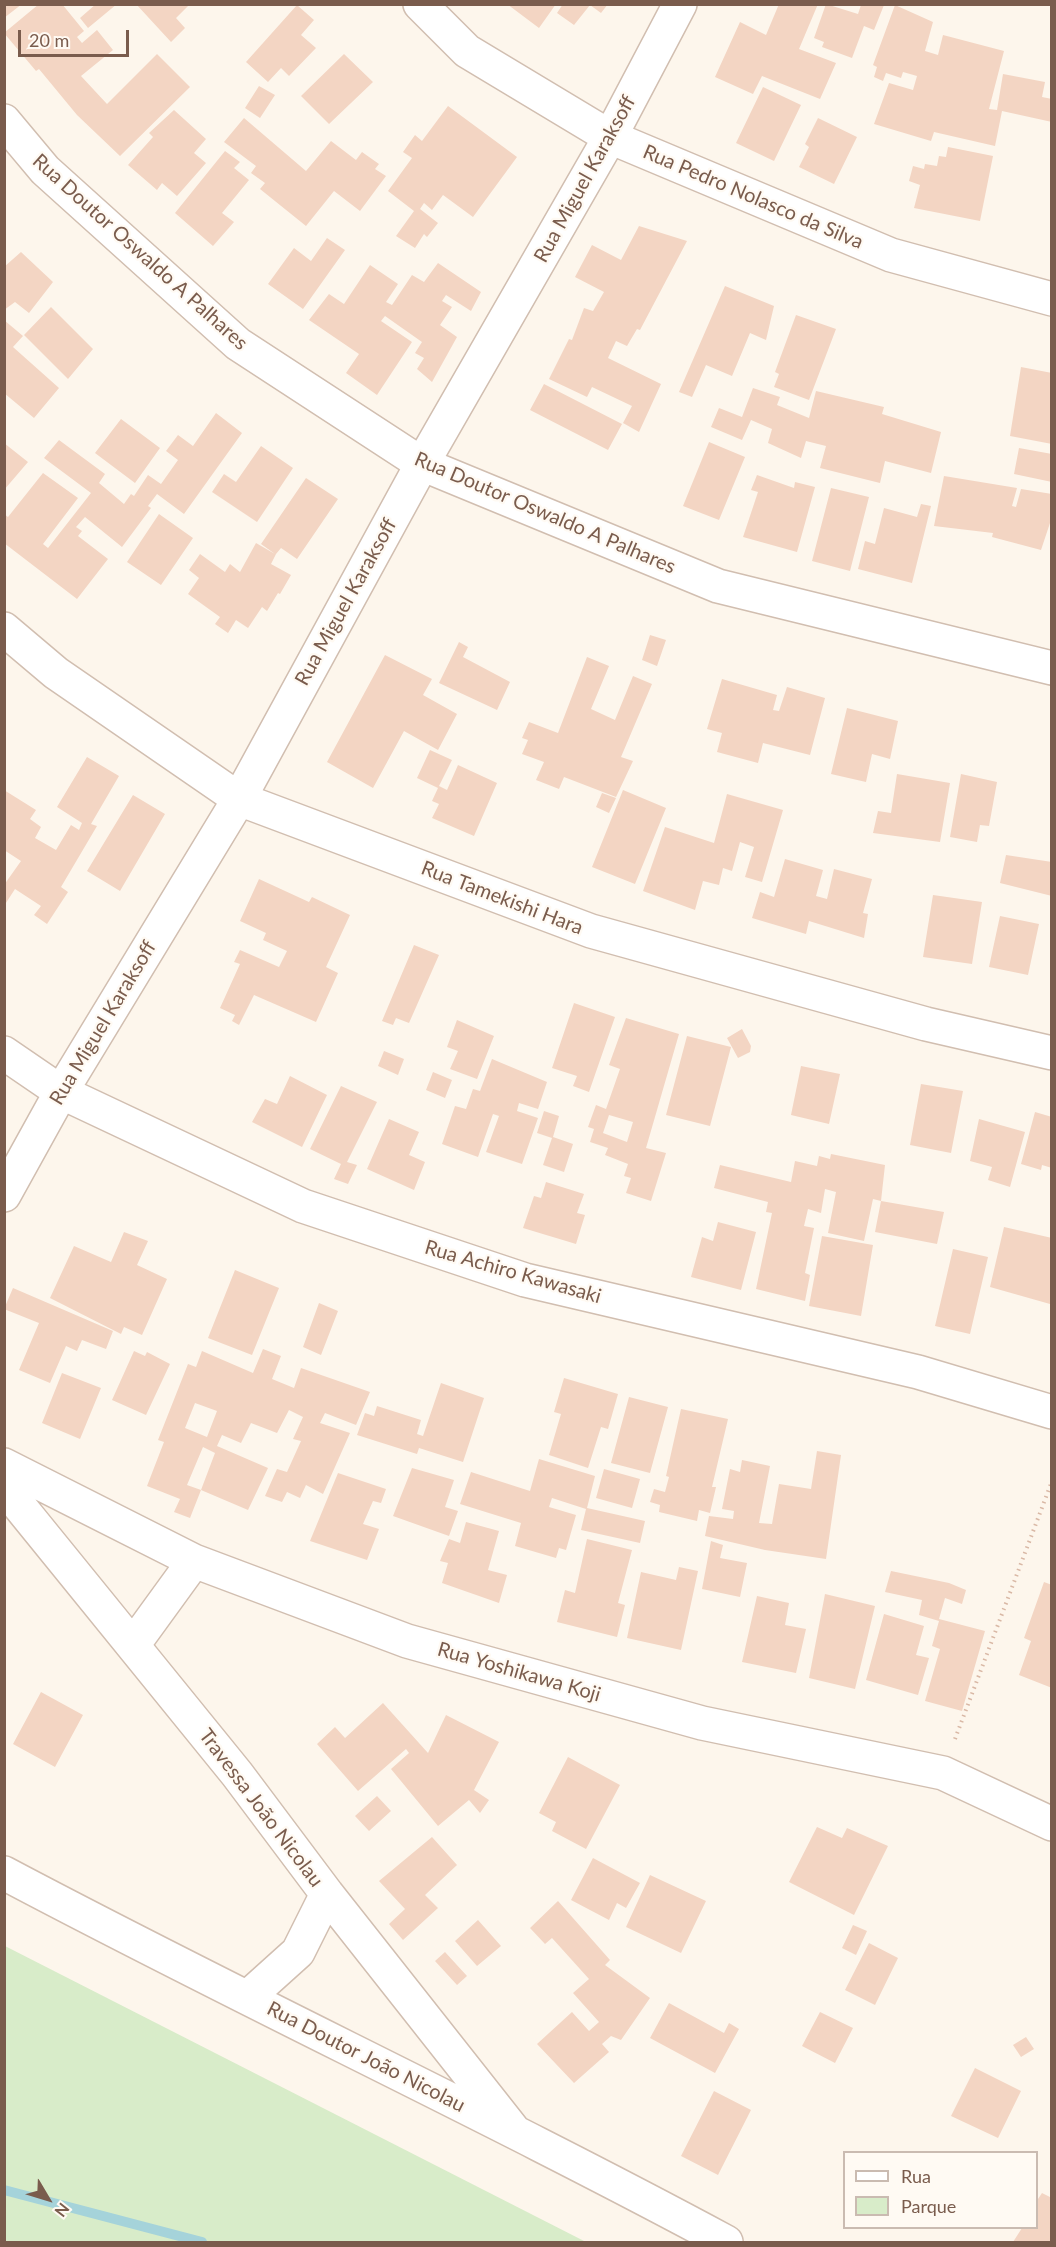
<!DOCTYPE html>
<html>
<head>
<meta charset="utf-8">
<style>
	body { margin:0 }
	#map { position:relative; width:1056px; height:2247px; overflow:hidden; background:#fdf6ec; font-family:Lato,sans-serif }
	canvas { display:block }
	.frame { position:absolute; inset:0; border:6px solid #7a5c4d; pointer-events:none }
	.legend { position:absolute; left:843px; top:2151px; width:195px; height:78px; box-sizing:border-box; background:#fffaf3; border:2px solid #cabbb1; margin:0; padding:8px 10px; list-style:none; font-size:18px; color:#7a5c4d }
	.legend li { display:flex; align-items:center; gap:12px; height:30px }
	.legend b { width:30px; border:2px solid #cabbb1 }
	.north { position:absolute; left:18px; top:2169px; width:60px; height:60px; -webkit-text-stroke:4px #fffaf3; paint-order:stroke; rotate:128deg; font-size:16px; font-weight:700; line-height:24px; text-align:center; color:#7a5c4d }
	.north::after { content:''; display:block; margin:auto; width:21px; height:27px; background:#7a5c4d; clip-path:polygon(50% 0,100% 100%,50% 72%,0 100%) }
	.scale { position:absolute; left:18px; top:30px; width:111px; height:27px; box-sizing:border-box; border:3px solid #7a5c4d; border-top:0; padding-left:8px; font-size:18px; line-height:21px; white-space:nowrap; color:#7a5c4d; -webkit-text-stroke:4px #fffaf3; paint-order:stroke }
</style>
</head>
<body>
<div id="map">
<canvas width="1056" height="2247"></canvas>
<div class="frame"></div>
<ul class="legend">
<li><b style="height:8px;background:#fff"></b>Rua</li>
<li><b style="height:16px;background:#d8ecc9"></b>Parque</li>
</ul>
<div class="north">N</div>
<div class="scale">20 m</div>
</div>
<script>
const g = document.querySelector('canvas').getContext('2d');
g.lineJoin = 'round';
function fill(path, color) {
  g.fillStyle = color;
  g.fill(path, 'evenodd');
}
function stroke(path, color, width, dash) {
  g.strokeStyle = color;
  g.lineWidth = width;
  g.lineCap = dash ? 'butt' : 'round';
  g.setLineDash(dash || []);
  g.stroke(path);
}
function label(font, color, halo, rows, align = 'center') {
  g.font = font + ' Lato,sans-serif';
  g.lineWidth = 4.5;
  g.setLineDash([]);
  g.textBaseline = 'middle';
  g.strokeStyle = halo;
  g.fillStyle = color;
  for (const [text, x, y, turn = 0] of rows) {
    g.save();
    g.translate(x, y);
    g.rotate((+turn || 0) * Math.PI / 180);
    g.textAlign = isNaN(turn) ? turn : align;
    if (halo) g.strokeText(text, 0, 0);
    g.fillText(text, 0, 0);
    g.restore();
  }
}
fill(new Path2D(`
	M 4,1946 L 5,1946 L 586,2242 L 5,2242 Z`), '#d8ecc9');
stroke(new Path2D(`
	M 4,2190 L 202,2242`), '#a5d3da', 10);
fill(new Path2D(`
	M 4,4 L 22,4 L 4,18 Z
	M 39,4 L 62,4 L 84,31 L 77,37 L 82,43 L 97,30 L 113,50 L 81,76 L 107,104 L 157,54 L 190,87 L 120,156 L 77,115 L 39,69 L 36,71 L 4,33 Z
	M 96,4 L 117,4 L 88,28 L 80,18 Z
	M 136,4 L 190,4 L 176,18 L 185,28 L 171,42 Z
	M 507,4 L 556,4 L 539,28 Z
	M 563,4 L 608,4 L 601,13 L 590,5 L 574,25 L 557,13 Z
	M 779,4 L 818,4 L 799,49 L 836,63 L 820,99 L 762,76 L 753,94 L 715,77 L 740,22 L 766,35 Z
	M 826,4 L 858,14 L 861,5 L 884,5 L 874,30 L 864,26 L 852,58 L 822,47 L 824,42 L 814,38 Z
	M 297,5 L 314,20 L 301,35 L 316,48 L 289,76 L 281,68 L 268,82 L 246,62 Z
	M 895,5 L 933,22 L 925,51 L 938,55 L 943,35 L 1004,51 L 989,109 L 997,110 L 1003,74 L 1045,82 L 1042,97 L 1052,99 L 1052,122 L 1002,111 L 995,146 L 934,132 L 931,141 L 874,124 L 889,83 L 913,90 L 917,76 L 903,72 L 901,78 L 886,73 L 883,81 L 874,77 L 877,67 L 873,65 Z
	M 344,54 L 373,82 L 329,124 L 301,96 Z
	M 259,86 L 275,95 L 260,118 L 245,108 Z
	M 763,87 L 801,105 L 774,161 L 736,143 Z
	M 448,106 L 517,157 L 473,217 L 443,195 L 432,210 L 424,203 L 420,209 L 438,223 L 427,237 L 424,234 L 415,248 L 396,236 L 414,211 L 388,191 L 412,158 L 403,152 L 415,135 L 422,141 Z
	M 174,110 L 206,139 L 194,153 L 206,163 L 177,196 L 162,183 L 157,190 L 128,165 L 153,137 L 149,133 Z
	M 244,118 L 306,171 L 331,141 L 356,160 L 362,152 L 379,164 L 375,169 L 386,176 L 360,211 L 334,191 L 306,226 L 260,189 L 265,183 L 251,173 L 256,166 L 224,142 Z
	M 818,118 L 857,137 L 834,184 L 799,167 L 809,147 L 805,144 Z
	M 948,147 L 993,156 L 980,221 L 914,208 L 920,185 L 909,181 L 913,166 L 924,169 L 925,164 L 937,166 L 939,156 L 946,157 Z
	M 225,151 L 240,162 L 234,168 L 249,180 L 222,213 L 234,222 L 213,246 L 175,213 Z
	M 639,226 L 687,241 L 640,330 L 637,329 L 627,346 L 616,341 L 608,358 L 661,384 L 639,432 L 623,423 L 632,406 L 592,387 L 587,397 L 549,379 L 569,339 L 572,340 L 584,308 L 593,311 L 604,292 L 575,277 L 592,245 L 621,260 Z
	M 327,238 L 345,250 L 303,309 L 268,284 L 294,248 L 311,261 Z
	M 21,252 L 53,282 L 29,313 L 15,302 L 4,310 L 4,267 Z
	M 438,263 L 481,292 L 471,311 L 446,295 L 442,301 L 452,307 L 440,325 L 457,337 L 432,382 L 417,369 L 424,358 L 415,353 L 422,342 L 385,316 L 381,321 L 412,342 L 377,395 L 346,373 L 359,354 L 309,320 L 329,294 L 344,304 L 370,265 L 398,284 L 386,302 L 392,305 L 412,275 L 424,282 Z
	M 725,286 L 774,306 L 766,340 L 750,333 L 732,376 L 706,365 L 692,397 L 679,392 Z
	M 51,307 L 93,349 L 68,379 L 24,335 Z
	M 796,315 L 836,329 L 809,400 L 774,387 L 779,374 L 775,372 Z
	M 4,320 L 23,336 L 13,347 L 59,388 L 34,418 L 4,393 Z
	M 1021,367 L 1052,373 L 1052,444 L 1010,436 Z
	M 544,384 L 622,424 L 608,450 L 530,410 Z
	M 753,388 L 780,397 L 777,405 L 809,418 L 816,391 L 884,407 L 882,414 L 941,432 L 931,473 L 885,461 L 880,483 L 820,468 L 826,446 L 806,441 L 801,458 L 768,443 L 772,429 L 751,420 L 742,440 L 711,427 L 719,408 L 742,417 Z
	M 216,413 L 242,433 L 184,514 L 157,494 L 148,506 L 151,508 L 122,547 L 85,517 L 76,527 L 82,531 L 78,536 L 108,559 L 77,599 L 4,543 L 4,514 L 8,517 L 43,473 L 78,498 L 43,544 L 48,548 L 91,493 L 44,458 L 59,440 L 105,474 L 99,483 L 124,504 L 131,494 L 134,496 L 148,475 L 161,484 L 178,460 L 166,451 L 178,435 L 193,446 Z
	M 121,419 L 160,448 L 135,483 L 95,453 Z
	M 709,442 L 745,457 L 719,520 L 683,506 Z
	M 4,443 L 28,462 L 4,490 Z
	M 261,446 L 293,468 L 257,522 L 212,492 L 224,474 L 236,482 Z
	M 1019,448 L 1052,454 L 1052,482 L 1014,474 Z
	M 757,475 L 794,488 L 795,482 L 815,487 L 797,552 L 743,537 L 758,492 L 751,490 Z
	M 944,476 L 1017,488 L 1012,506 L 1016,507 L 1021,489 L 1052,494 L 1052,517 L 1041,550 L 992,537 L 993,533 L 934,526 Z
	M 306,478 L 338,499 L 297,559 L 281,548 L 276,554 L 271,564 L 291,575 L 280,594 L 278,593 L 267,611 L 262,607 L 248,628 L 236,620 L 228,633 L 215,624 L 220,617 L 188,594 L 199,578 L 189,570 L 200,554 L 225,572 L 230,564 L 240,572 L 256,543 L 275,554 L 261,544 Z
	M 831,488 L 869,497 L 850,571 L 812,561 Z
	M 921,504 L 931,506 L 912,583 L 858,569 L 865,541 L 875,544 L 884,508 L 917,517 Z
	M 159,514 L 193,538 L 161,585 L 127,562 Z
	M 650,635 L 666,640 L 657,666 L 642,660 Z
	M 459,642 L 468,647 L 463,657 L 510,682 L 497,710 L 439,683 Z
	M 385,655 L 432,679 L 423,695 L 457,714 L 438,750 L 404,731 L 373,788 L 327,762 Z
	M 587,657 L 609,666 L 591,709 L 615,720 L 633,676 L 652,684 L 621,757 L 633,761 L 616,797 L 564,777 L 559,789 L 536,780 L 544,762 L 522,754 L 528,740 L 522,738 L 529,722 L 558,733 Z
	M 722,679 L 777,695 L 773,710 L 779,711 L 787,687 L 825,698 L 810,755 L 763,743 L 758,763 L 717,752 L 722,733 L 707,729 Z
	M 847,708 L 898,721 L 890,759 L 872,754 L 866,782 L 831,774 Z
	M 430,750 L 452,760 L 439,786 L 447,790 L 458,765 L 497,783 L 474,836 L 432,818 L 439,804 L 432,801 L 438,788 L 417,778 Z
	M 87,757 L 119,776 L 91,824 L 97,826 L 61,887 L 68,892 L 47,924 L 34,915 L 41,906 L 15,889 L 4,906 L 4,885 L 21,861 L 4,850 L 4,790 L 36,810 L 30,819 L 41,827 L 35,838 L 56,850 L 71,825 L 79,830 L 82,823 L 57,807 Z
	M 897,774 L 950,783 L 940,842 L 873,833 L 878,811 L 891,813 Z
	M 961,774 L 997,782 L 989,826 L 980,825 L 977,842 L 950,837 Z
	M 623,790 L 666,808 L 635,884 L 592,867 Z
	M 602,793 L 616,798 L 609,813 L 596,807 Z
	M 727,794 L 783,810 L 762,882 L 745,877 L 754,847 L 740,842 L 732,871 L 723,868 L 719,885 L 703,881 L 695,910 L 643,891 L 665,827 L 714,843 Z
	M 133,795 L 165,814 L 120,891 L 87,871 Z
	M 1006,855 L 1052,862 L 1052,896 L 1000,883 Z
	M 785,859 L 823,870 L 816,896 L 827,899 L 834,869 L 872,879 L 863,913 L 868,914 L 864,938 L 809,921 L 806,934 L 752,918 L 760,892 L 774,897 Z
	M 259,879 L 309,902 L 312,897 L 350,915 L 326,967 L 338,973 L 316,1022 L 254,995 L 239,1025 L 232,1021 L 235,1015 L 220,1008 L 240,964 L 234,962 L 240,950 L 279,967 L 287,951 L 263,940 L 266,933 L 240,921 Z
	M 933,895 L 982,902 L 972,964 L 923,957 Z
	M 1000,916 L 1039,924 L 1028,975 L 989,967 Z
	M 414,945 L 439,955 L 409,1023 L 396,1018 L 393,1025 L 382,1021 Z
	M 574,1003 L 615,1017 L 589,1092 L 573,1086 L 577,1076 L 552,1068 Z
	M 626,1018 L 679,1034 L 646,1148 L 666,1153 L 651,1201 L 626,1193 L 631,1178 L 624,1176 L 628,1164 L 605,1155 L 608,1148 L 590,1142 L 594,1129 L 588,1127 L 596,1105 L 606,1109 L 620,1069 L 609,1065 ZM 609,1115 L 633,1122 L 627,1142 L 603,1133 Z
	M 457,1020 L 494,1036 L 477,1079 L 450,1069 L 458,1051 L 447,1047 Z
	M 742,1029 L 751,1046 L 750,1052 L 738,1058 L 727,1038 Z
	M 687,1036 L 731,1047 L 710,1126 L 666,1115 Z
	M 384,1051 L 404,1059 L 398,1075 L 378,1066 Z
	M 492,1059 L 547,1082 L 538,1109 L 519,1103 L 517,1111 L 538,1118 L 522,1164 L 486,1152 L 499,1116 L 493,1114 L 478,1157 L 442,1144 L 455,1106 L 466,1109 L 473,1089 L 480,1091 Z
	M 801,1066 L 840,1074 L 829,1124 L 791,1115 Z
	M 433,1072 L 452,1080 L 445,1098 L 426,1090 Z
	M 290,1076 L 327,1095 L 302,1147 L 252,1122 L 265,1099 L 277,1104 Z
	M 921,1084 L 963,1091 L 951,1153 L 910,1145 Z
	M 341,1086 L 377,1102 L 347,1162 L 357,1165 L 348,1184 L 334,1179 L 341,1164 L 310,1149 Z
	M 544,1111 L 559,1116 L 553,1137 L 573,1144 L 564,1172 L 543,1165 L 552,1138 L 537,1133 Z
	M 1035,1112 L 1052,1117 L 1052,1168 L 1042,1165 L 1041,1170 L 1021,1164 Z
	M 389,1119 L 419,1132 L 409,1155 L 425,1162 L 414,1190 L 367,1169 Z
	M 979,1119 L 1025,1132 L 1010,1187 L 988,1180 L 992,1167 L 970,1161 Z
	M 831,1154 L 885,1165 L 881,1201 L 873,1199 L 864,1241 L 828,1233 L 836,1192 L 825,1189 L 821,1213 L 808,1209 L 804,1226 L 814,1228 L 805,1273 L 810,1275 L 805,1301 L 756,1289 L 772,1213 L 766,1212 L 768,1202 L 714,1188 L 720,1165 L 791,1182 L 795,1161 L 817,1166 L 819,1156 L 830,1159 Z
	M 546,1182 L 584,1194 L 577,1213 L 585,1215 L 576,1244 L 523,1228 L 534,1196 L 541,1198 Z
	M 881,1201 L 944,1212 L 937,1244 L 875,1232 Z
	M 718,1222 L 756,1232 L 741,1290 L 691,1277 L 702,1237 L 713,1241 Z
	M 1004,1227 L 1052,1238 L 1050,1304 L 990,1287 Z
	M 124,1232 L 148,1241 L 137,1265 L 167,1279 L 142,1335 L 124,1327 L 121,1334 L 50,1298 L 74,1246 L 111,1262 Z
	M 822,1236 L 873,1245 L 861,1316 L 809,1306 Z
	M 953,1249 L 988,1257 L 970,1334 L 935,1326 Z
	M 235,1270 L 279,1288 L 252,1355 L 208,1338 Z
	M 13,1288 L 113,1331 L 106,1349 L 82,1340 L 77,1351 L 66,1346 L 50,1383 L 19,1370 L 39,1323 L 4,1309 Z
	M 319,1303 L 338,1311 L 321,1355 L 303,1347 Z
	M 263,1349 L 281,1356 L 272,1379 L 294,1388 L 301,1368 L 370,1392 L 356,1425 L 325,1413 L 320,1423 L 350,1433 L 323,1494 L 306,1485 L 300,1498 L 287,1492 L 282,1502 L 265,1496 L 277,1469 L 287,1472 L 301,1441 L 293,1439 L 303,1417 L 289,1410 L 277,1433 L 251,1423 L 241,1443 L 222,1435 L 217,1446 L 268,1468 L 248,1510 L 201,1490 L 215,1453 L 203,1447 L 187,1485 L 201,1490 L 190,1518 L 174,1512 L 180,1499 L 147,1486 L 164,1442 L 158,1440 L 188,1364 L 196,1367 L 202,1351 L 253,1373 ZM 195,1403 L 217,1411 L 207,1437 L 185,1428 Z
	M 134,1351 L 145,1356 L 147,1352 L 170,1364 L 146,1415 L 112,1400 Z
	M 62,1373 L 101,1388 L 80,1439 L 42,1423 Z
	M 564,1378 L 618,1394 L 608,1429 L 601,1427 L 588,1468 L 549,1455 L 561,1414 L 554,1412 Z
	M 441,1383 L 484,1398 L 463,1462 L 419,1448 L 417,1454 L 357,1435 L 365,1413 L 374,1416 L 377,1406 L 421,1420 L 417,1434 L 423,1436 Z
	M 629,1397 L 668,1407 L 650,1473 L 611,1463 Z
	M 681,1409 L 728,1419 L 712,1487 L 716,1487 L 710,1513 L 699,1510 L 697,1521 L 659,1512 L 660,1505 L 650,1502 L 654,1489 L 665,1492 L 669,1477 L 666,1476 Z
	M 817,1451 L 841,1455 L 826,1559 L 765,1550 L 705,1536 L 709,1516 L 733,1519 L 734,1511 L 722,1509 L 730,1469 L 740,1472 L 742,1460 L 770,1466 L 759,1523 L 772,1524 L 779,1484 L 811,1489 Z
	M 539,1459 L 595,1476 L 587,1508 L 645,1521 L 640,1543 L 581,1530 L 586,1509 L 552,1498 L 549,1507 L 576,1515 L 566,1550 L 559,1548 L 556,1558 L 515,1546 L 521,1523 L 460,1504 L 471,1472 L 530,1491 Z
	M 412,1468 L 454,1480 L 445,1507 L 458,1511 L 449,1536 L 393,1516 Z
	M 604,1469 L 640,1479 L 632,1508 L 596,1498 Z
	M 338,1473 L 386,1489 L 381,1503 L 373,1501 L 363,1524 L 379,1529 L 367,1560 L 310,1541 Z
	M 466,1522 L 499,1531 L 488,1570 L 507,1575 L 499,1603 L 442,1583 L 448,1563 L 440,1561 L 449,1539 L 460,1543 Z
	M 587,1539 L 632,1550 L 618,1603 L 625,1605 L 617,1637 L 557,1622 L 565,1590 L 575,1593 Z
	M 711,1541 L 723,1545 L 720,1558 L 747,1563 L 740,1597 L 702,1589 Z
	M 679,1567 L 698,1571 L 681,1650 L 627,1638 L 641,1572 L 676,1580 Z
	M 891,1571 L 949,1583 L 966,1590 L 962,1604 L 945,1598 L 939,1619 L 985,1631 L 962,1711 L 925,1701 L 940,1649 L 932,1646 L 939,1621 L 919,1615 L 922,1600 L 885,1592 Z
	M 1044,1582 L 1052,1585 L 1052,1688 L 1019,1675 L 1031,1641 L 1024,1638 Z
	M 825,1594 L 875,1606 L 855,1689 L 809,1678 Z
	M 757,1596 L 789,1603 L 785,1625 L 806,1629 L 796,1673 L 742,1662 Z
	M 884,1614 L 924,1626 L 916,1655 L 929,1658 L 918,1695 L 866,1680 Z
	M 41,1692 L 83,1715 L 55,1767 L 13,1744 Z
	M 383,1703 L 428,1753 L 446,1715 L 499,1742 L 474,1790 L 489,1800 L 480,1813 L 469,1800 L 438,1826 L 391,1769 L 409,1753 L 406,1749 L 358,1791 L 317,1744 L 335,1727 L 345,1738 Z
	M 568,1757 L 620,1785 L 586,1849 L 552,1831 L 556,1822 L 539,1813 Z
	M 377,1796 L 391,1811 L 369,1831 L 355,1816 Z
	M 817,1827 L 842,1838 L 847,1828 L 888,1846 L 854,1915 L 789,1882 Z
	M 432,1837 L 457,1865 L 425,1895 L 438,1908 L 403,1940 L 389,1924 L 405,1909 L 379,1881 Z
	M 593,1858 L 640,1883 L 626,1908 L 617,1903 L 609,1920 L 571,1900 Z
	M 650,1875 L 706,1901 L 681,1953 L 626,1927 Z
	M 558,1901 L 610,1960 L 605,1965 L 650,1998 L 621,2040 L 611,2036 L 602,2044 L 609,2052 L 574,2083 L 537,2044 L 572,2012 L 589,2031 L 599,2022 L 573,1993 L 589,1979 L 552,1938 L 545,1944 L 530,1928 Z
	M 478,1920 L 501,1946 L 477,1966 L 455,1941 Z
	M 853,1925 L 867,1931 L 856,1955 L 842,1948 Z
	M 869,1943 L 898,1958 L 875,2005 L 845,1990 Z
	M 445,1952 L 467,1976 L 457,1985 L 435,1961 Z
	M 669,2003 L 724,2033 L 729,2023 L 739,2029 L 715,2073 L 650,2038 Z
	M 820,2012 L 853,2028 L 835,2063 L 802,2046 Z
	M 1026,2037 L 1034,2049 L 1021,2057 L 1013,2045 Z
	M 975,2068 L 1021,2091 L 998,2138 L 951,2116 Z
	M 714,2091 L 751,2110 L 718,2175 L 681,2156 Z
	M 1042,2193 L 1052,2198 L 1052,2242 L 1013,2242 L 1022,2228 L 1036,2228 L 1036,2202 Z`), '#f3d5c3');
const minor = new Path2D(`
	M 420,4 L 467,51 L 610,137 L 891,255 L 1052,299
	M 4,121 L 45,170 L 238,344 L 422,464 L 718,586 L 1052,668
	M 4,629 L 56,673 L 239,799 L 591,931 L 926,1024 L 1052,1053
	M 4,1053 L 61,1092 L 303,1206 L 525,1280 L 918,1372 L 1052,1412
	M 4,1195 L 61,1092 L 239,799 L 422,464 L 610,137 L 680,4
	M 4,1465 L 194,1561 L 407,1641 L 702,1723 L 943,1773 L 1052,1824
	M 4,1487 L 237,1774 L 327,1894 L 514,2131
	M 133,1645 L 194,1561
	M 4,1873 C 243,2000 488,2114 726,2242
	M 248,1997 L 298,1952 L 327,1894`);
stroke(minor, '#d1beb0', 36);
stroke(new Path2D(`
	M 955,1739 L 1052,1481`), '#d9b8a5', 4, [1.5, 4.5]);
stroke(minor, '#fff', 33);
label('20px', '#7a5c4d', '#fffaf3', [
	["Rua Miguel Karaksoff",585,179,-61],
	["Rua Pedro Nolasco da Silva",753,197,23],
	["Rua Doutor Oswaldo A Palhares",140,252,42],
	["Rua Doutor Oswaldo A Palhares",545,513,23],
	["Rua Miguel Karaksoff",346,602,-61],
	["Rua Tamekishi Hara",502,898,21],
	["Rua Miguel Karaksoff",103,1023,-59],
	["Rua Achiro Kawasaki",513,1272,16],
	["Rua Yoshikawa Koji",519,1672,16],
	["Travessa João Nicolau",261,1808,53],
	["Rua Doutor João Nicolau",366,2057,27]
]);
</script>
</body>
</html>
